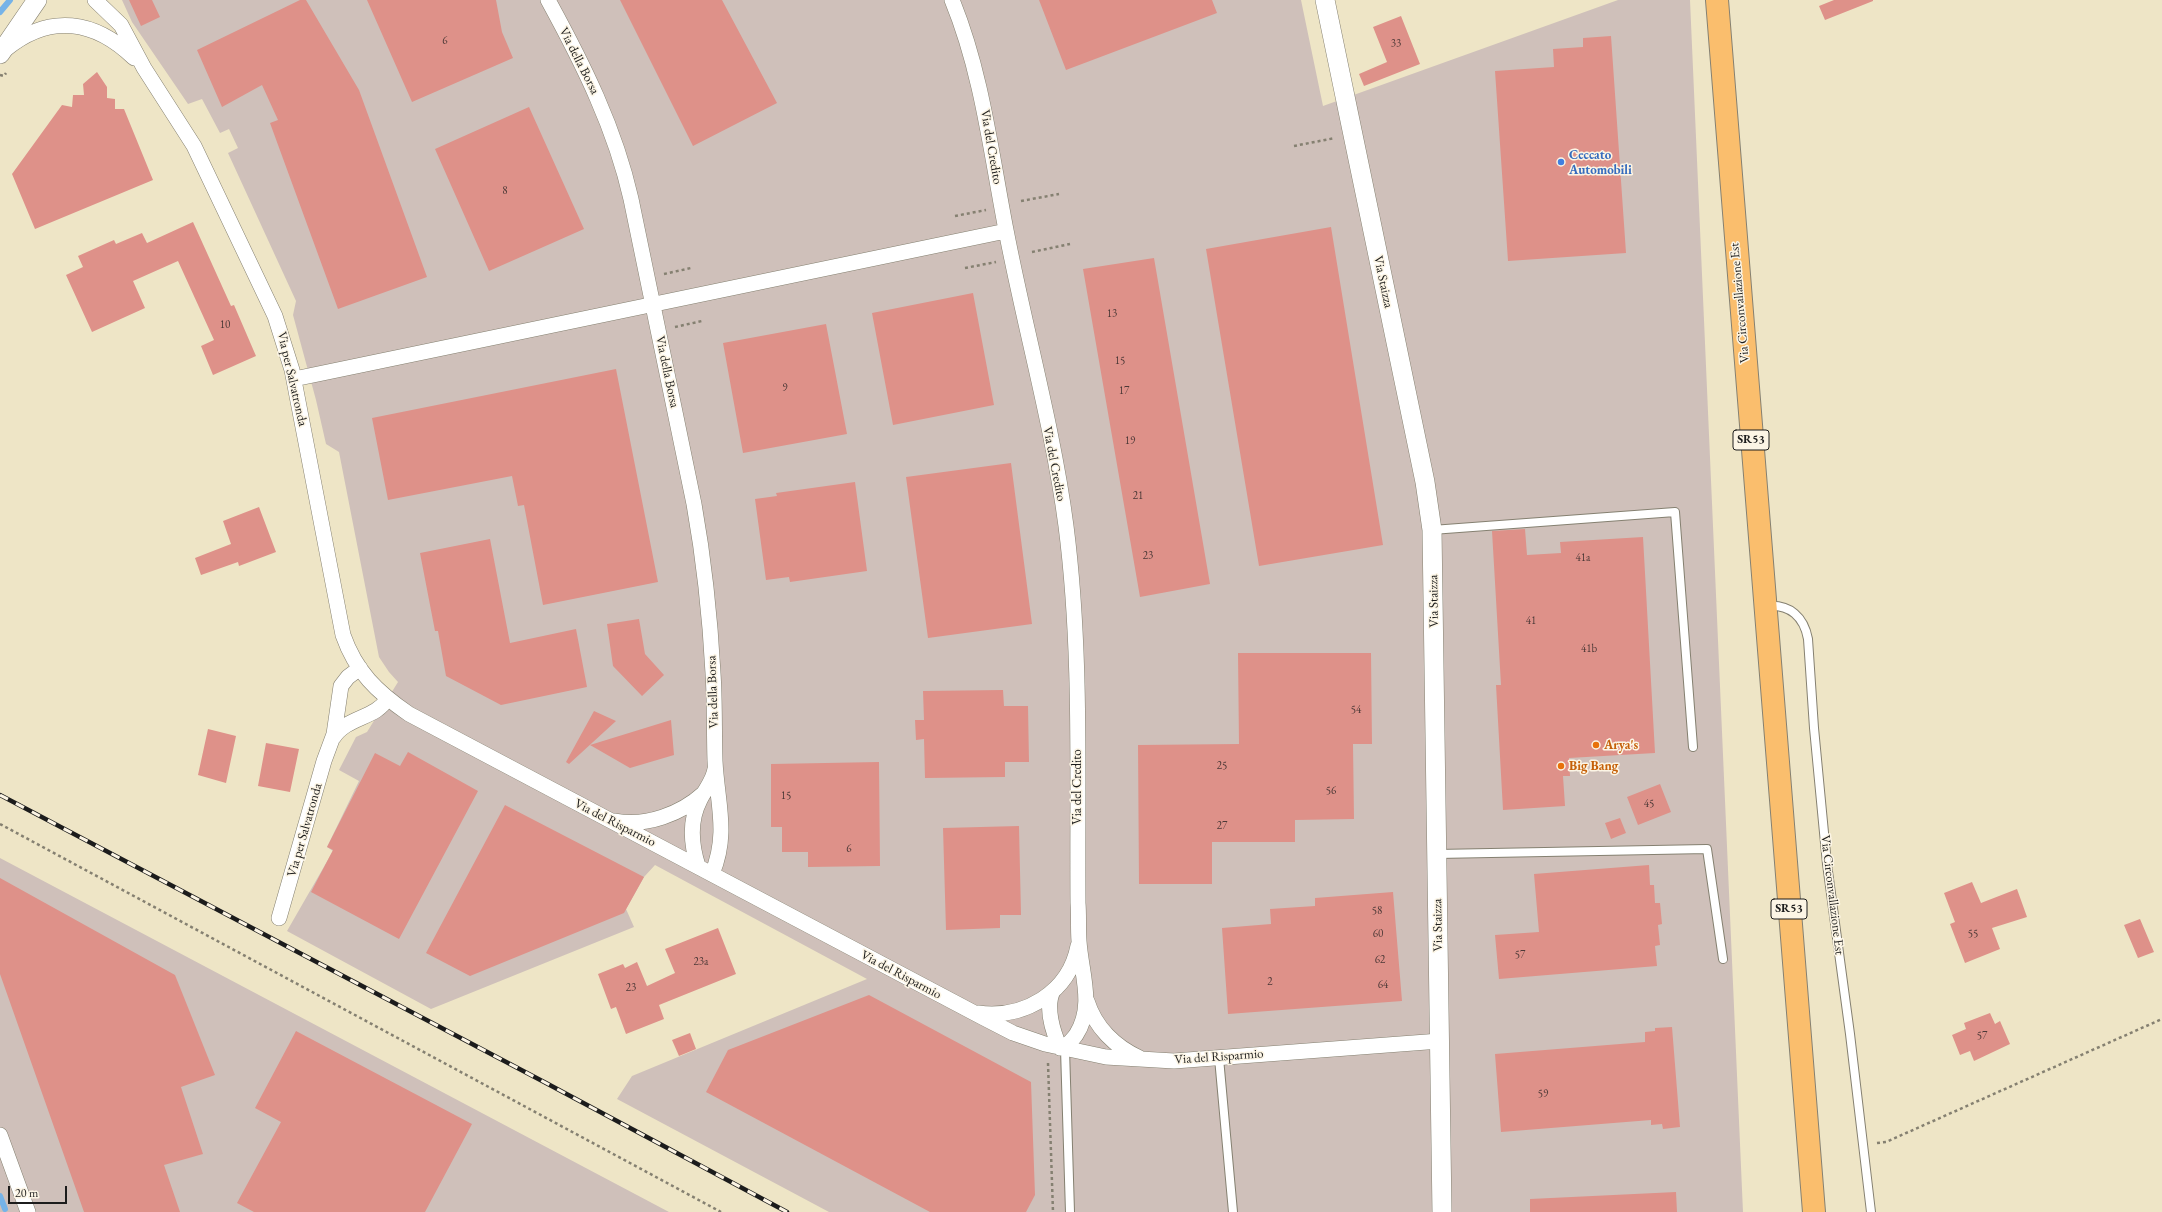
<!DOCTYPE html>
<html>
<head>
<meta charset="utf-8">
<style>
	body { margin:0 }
	#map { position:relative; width:2162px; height:1212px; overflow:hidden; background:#eee5c6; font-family:"EB Garamond",serif }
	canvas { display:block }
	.scale { position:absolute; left:8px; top:1186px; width:59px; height:18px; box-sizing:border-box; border:2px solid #1c1c1c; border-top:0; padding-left:5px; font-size:12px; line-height:14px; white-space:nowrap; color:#1c1c1c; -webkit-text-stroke:3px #fcf5e5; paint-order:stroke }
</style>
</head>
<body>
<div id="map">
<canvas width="2162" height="1212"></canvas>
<div class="scale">20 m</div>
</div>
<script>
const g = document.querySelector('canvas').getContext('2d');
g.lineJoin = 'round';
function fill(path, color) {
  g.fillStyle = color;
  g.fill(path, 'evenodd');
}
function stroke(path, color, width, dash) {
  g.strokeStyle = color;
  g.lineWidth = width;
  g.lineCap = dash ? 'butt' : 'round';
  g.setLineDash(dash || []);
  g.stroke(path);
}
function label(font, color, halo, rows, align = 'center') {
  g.font = font + ' "EB Garamond",serif';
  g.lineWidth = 3;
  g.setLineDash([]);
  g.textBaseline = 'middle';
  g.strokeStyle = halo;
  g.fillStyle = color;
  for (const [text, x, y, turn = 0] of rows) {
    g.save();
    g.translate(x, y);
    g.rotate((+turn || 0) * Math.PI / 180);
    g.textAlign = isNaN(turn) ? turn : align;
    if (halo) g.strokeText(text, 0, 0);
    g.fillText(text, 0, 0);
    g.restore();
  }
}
fill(new Path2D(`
	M 122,0 L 1301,0 L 1323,106 L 1618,0 L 1690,0 L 1743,1212 L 829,1212 L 617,1099 L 632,1076 L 867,979 L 655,865 L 644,877 L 626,909 L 634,927 L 431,1009 L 287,931 L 333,851 L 327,847 L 359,781 L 339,770 L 356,737 L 367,732 L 398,682 L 389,672 L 379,657 L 339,452 L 326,444 L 316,400 L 293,315 L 296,301 L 228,153 L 238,148 L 229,129 L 220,133 L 202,99 L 188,104 L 132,22 Z
	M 0,858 L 669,1212 L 0,1212 Z`), '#cfc0ba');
stroke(new Path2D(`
	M 0,12 L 10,0
	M 0,1196 L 5,1209`), '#76b3e8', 6);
fill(new Path2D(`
	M 129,0 L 152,0 L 160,17 L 141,26 Z
	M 300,0 L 306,0 L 359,90 L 427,277 L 338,309 L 270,123 L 278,120 L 262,85 L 222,107 L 197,50 Z
	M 367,0 L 496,0 L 502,32 L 513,58 L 412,102 Z
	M 620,0 L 722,0 L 777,103 L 693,146 Z
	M 1039,0 L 1212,0 L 1217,13 L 1066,70 Z
	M 1834,0 L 1873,0 L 1873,1 L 1825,20 L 1819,6 Z
	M 1401,16 L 1420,64 L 1364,86 L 1359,74 L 1387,62 L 1373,27 Z
	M 1611,36 L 1626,253 L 1508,261 L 1495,71 L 1554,67 L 1553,49 L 1583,47 L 1583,38 Z
	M 97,72 L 107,87 L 107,98 L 115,99 L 115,109 L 124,109 L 153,180 L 35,229 L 12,174 L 62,105 L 72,107 L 73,95 L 84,95 L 83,84 Z
	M 529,107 L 584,229 L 489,271 L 435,149 Z
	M 193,222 L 231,306 L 234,305 L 256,356 L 213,375 L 201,346 L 214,340 L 178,261 L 133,281 L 145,308 L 92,332 L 66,275 L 83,267 L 78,256 L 114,240 L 116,244 L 142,233 L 147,243 Z
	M 1331,227 L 1383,545 L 1259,566 L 1206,249 Z
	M 1154,258 L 1210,584 L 1140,597 L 1083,269 Z
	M 973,293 L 994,405 L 893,425 L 872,313 Z
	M 826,324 L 847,434 L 743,453 L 723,343 Z
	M 616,369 L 658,582 L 543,605 L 524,505 L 518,506 L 512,476 L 388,500 L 372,418 Z
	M 1011,463 L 1032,624 L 928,638 L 906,477 Z
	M 855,482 L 867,571 L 790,582 L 789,577 L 766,580 L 755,499 L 777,496 L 776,493 Z
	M 259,507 L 276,552 L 239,566 L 238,562 L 201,575 L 195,558 L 231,544 L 223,521 Z
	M 1525,529 L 1527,555 L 1561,553 L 1560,542 L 1643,537 L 1655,753 L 1569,758 L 1570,776 L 1563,776 L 1565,806 L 1503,810 L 1496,685 L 1501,685 L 1492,531 Z
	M 490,539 L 510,643 L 576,629 L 587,687 L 501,705 L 446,676 L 438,631 L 435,631 L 420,553 Z
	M 639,619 L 645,654 L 664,675 L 642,696 L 613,666 L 607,624 Z
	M 1238,653 L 1371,653 L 1372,744 L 1353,744 L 1354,819 L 1295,820 L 1295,842 L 1212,842 L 1212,884 L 1139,884 L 1138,745 L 1239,744 Z
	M 1003,690 L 1004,706 L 1028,706 L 1029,762 L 1005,762 L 1005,777 L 925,778 L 924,739 L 916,740 L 915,720 L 924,720 L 923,691 Z
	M 594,711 L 616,721 L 569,764 L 566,762 Z
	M 671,720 L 674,755 L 630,768 L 590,745 Z
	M 208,729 L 236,736 L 226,783 L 198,775 Z
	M 266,743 L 299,749 L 290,792 L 258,786 Z
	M 408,752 L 478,791 L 399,939 L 311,892 L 333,850 L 327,847 L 375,753 L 400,766 Z
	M 879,762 L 880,866 L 808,867 L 808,852 L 782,852 L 782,827 L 771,827 L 771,764 Z
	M 1660,784 L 1671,812 L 1638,825 L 1627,797 Z
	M 505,805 L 644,877 L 624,913 L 470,976 L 426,953 Z
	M 1620,818 L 1626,833 L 1611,839 L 1605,823 Z
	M 1019,826 L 1021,915 L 1000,915 L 1000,928 L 946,930 L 943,828 Z
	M 1649,865 L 1650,885 L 1654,885 L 1655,903 L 1660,903 L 1662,924 L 1658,925 L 1660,945 L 1655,946 L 1657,966 L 1499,979 L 1495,935 L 1539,932 L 1534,874 Z
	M 0,878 L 175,975 L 215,1075 L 181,1087 L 203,1154 L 164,1165 L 180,1212 L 84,1212 L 0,974 Z
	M 1972,882 L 1981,903 L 2017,889 L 2027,917 L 1992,928 L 2000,949 L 1965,963 L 1950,924 L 1955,922 L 1944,893 Z
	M 1393,892 L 1402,1001 L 1228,1014 L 1222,928 L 1271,924 L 1270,909 L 1315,906 L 1315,898 Z
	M 2140,919 L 2154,952 L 2138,958 L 2124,925 Z
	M 718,928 L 736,974 L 659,1005 L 664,1019 L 626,1034 L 616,1007 L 611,1009 L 598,974 L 623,964 L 625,968 L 637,962 L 647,986 L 675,973 L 665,949 Z
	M 869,995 L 1031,1082 L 1035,1195 L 1026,1212 L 930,1212 L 706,1092 L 728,1050 Z
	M 1990,1013 L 1995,1024 L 2000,1021 L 2010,1044 L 1974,1061 L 1970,1051 L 1960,1055 L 1952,1035 L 1966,1029 L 1964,1023 Z
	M 1672,1027 L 1680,1127 L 1663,1129 L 1662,1124 L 1651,1125 L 1651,1120 L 1501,1132 L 1495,1054 L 1645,1042 L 1645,1032 L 1655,1031 L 1655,1028 Z
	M 296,1031 L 472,1124 L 425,1212 L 254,1212 L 237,1203 L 281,1122 L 255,1108 Z
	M 690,1033 L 696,1049 L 679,1056 L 672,1040 Z
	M 1676,1192 L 1677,1212 L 1530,1212 L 1530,1199 Z`), '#de9189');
const service = new Path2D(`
	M 1432,530 L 1675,512 L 1693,747
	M 1767,606 C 1790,604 1804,617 1808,639 L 1814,728 L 1827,864 L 1850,1034 L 1871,1212
	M 1437,854 L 1707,849 L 1723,959
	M 1065,1049 L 1070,1212
	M 1219,1058 L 1233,1212`);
const minor = new Path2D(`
	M 95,0 L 121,25 L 144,68 L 194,146 L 275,316 L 292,370 L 343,635 C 356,672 377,692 409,714 L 982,1017 L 1013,1033 L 1045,1044 L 1106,1057 L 1174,1061 L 1440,1041
	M 548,0 C 583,64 615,128 631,199 L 694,504 C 704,560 710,616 713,673 C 715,702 714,731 715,761 C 717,802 729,834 712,874
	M 952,0 C 982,73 991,153 1006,230 C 1025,329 1053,427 1066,526 C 1082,651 1077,778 1078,903 C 1079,915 1078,928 1079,941 C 1081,973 1095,1006 1076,1035 C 1071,1041 1068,1046 1060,1048
	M 6,49 C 50,13 95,20 134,58
	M 294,379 L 1006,231
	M 333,738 C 347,716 376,719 387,699
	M 615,821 C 646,827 681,814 704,793
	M 698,866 C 691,844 689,821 700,800 C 705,789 713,782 715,769
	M 279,918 L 324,761 L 334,734 L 341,686 L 348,677 L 360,668
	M 1053,991 C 1045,1007 1053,1032 1060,1048
	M 1087,1001 C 1095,1027 1115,1047 1140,1058
	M 978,1013 C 1024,1019 1069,993 1078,946
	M 0,1135 L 28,1212`);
const tertiary = new Path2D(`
	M 1325,0 L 1425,482 L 1432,530 L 1442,1212
	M 0,54 L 37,0`);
const primary = new Path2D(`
	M 1717,0 L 1814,1212`);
stroke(service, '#858071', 10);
stroke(minor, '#858071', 16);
stroke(tertiary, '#858071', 20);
stroke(primary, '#858071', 24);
stroke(new Path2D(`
	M 0,75 L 4,76 L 6,73
	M 1294,146 L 1335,138
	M 1021,201 L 1059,194
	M 955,216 L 986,210
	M 1032,252 L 1070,244
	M 965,268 L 996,262
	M 664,274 L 691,268
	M 675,327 L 702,321
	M 0,824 L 721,1212
	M 1048,1063 L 1053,1212
	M 1877,1143 L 1886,1142 L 2162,1019`), '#858071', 2.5, [3, 3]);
stroke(service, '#fff', 8);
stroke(minor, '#fff', 15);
stroke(tertiary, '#fff', 19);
stroke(primary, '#fabe6d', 22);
const rail = new Path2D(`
	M 0,795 L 546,1083 L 787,1212`);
stroke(rail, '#1c1c1c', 4.5);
stroke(rail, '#fcf5e5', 3, [9]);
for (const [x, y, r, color] of [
	[1561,162,4,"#3f7fe0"],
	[1596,745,4,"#e8710a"],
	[1561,766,4,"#e8710a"]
]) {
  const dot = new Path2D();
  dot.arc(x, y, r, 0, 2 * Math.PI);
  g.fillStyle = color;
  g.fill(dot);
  stroke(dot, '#fcf5e5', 1.5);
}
label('11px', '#4c3937', null, [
	["6",445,41],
	["33",1396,44],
	["8",505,191],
	["13",1112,314],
	["10",225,325],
	["15",1120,361],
	["9",785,388],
	["17",1124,391],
	["19",1130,441],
	["21",1138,496],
	["23",1148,556],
	["41a",1583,558],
	["41",1531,621],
	["41b",1589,649],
	["54",1356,710],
	["25",1222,766],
	["56",1331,791],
	["15",786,796],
	["45",1649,804],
	["27",1222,826],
	["6",849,849],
	["58",1377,911],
	["60",1378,934],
	["55",1973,934],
	["57",1520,955],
	["62",1380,960],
	["23a",701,962],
	["2",1270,982],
	["64",1383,985],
	["23",631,988],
	["57",1982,1036],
	["59",1543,1094]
]);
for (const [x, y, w] of [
	[1751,440,36],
	[1789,909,36]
]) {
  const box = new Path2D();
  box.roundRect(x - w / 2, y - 10, w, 20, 3);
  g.fillStyle = '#fcf5e5';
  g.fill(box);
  stroke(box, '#1c1c1c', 1);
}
label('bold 12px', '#1c1c1c', null, [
	["SR53",1751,440],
	["SR53",1789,909]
]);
label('13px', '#1c1c1c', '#fcf5e5', [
	["Via della Borsa",579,61,63],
	["Via del Credito",991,147,80],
	["Via Staizza",1383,282,78],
	["Via Circonvallazione Est",1740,303,-95],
	["Via della Borsa",667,372,78],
	["Via per Salvatronda",292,379,77],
	["Via del Credito",1054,464,79],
	["Via Staizza",1434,601,-91],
	["Via della Borsa",713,692,-92],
	["Via del Credito",1077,787,-90],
	["Via del Risparmio",615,823,27],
	["Via per Salvatronda",305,830,-74],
	["Via Circonvallazione Est",1832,895,83],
	["Via Staizza",1438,925,-91],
	["Via del Risparmio",901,975,28],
	["Via del Risparmio",1219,1057,-4]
]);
label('bold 13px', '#366cbe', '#fcf5e5', [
	["Ceccato",1569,155],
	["Automobili",1569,170]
], 'left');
label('bold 13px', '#c56008', '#fcf5e5', [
	["Arya's",1604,745],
	["Big Bang",1569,766]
], 'left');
</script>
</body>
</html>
